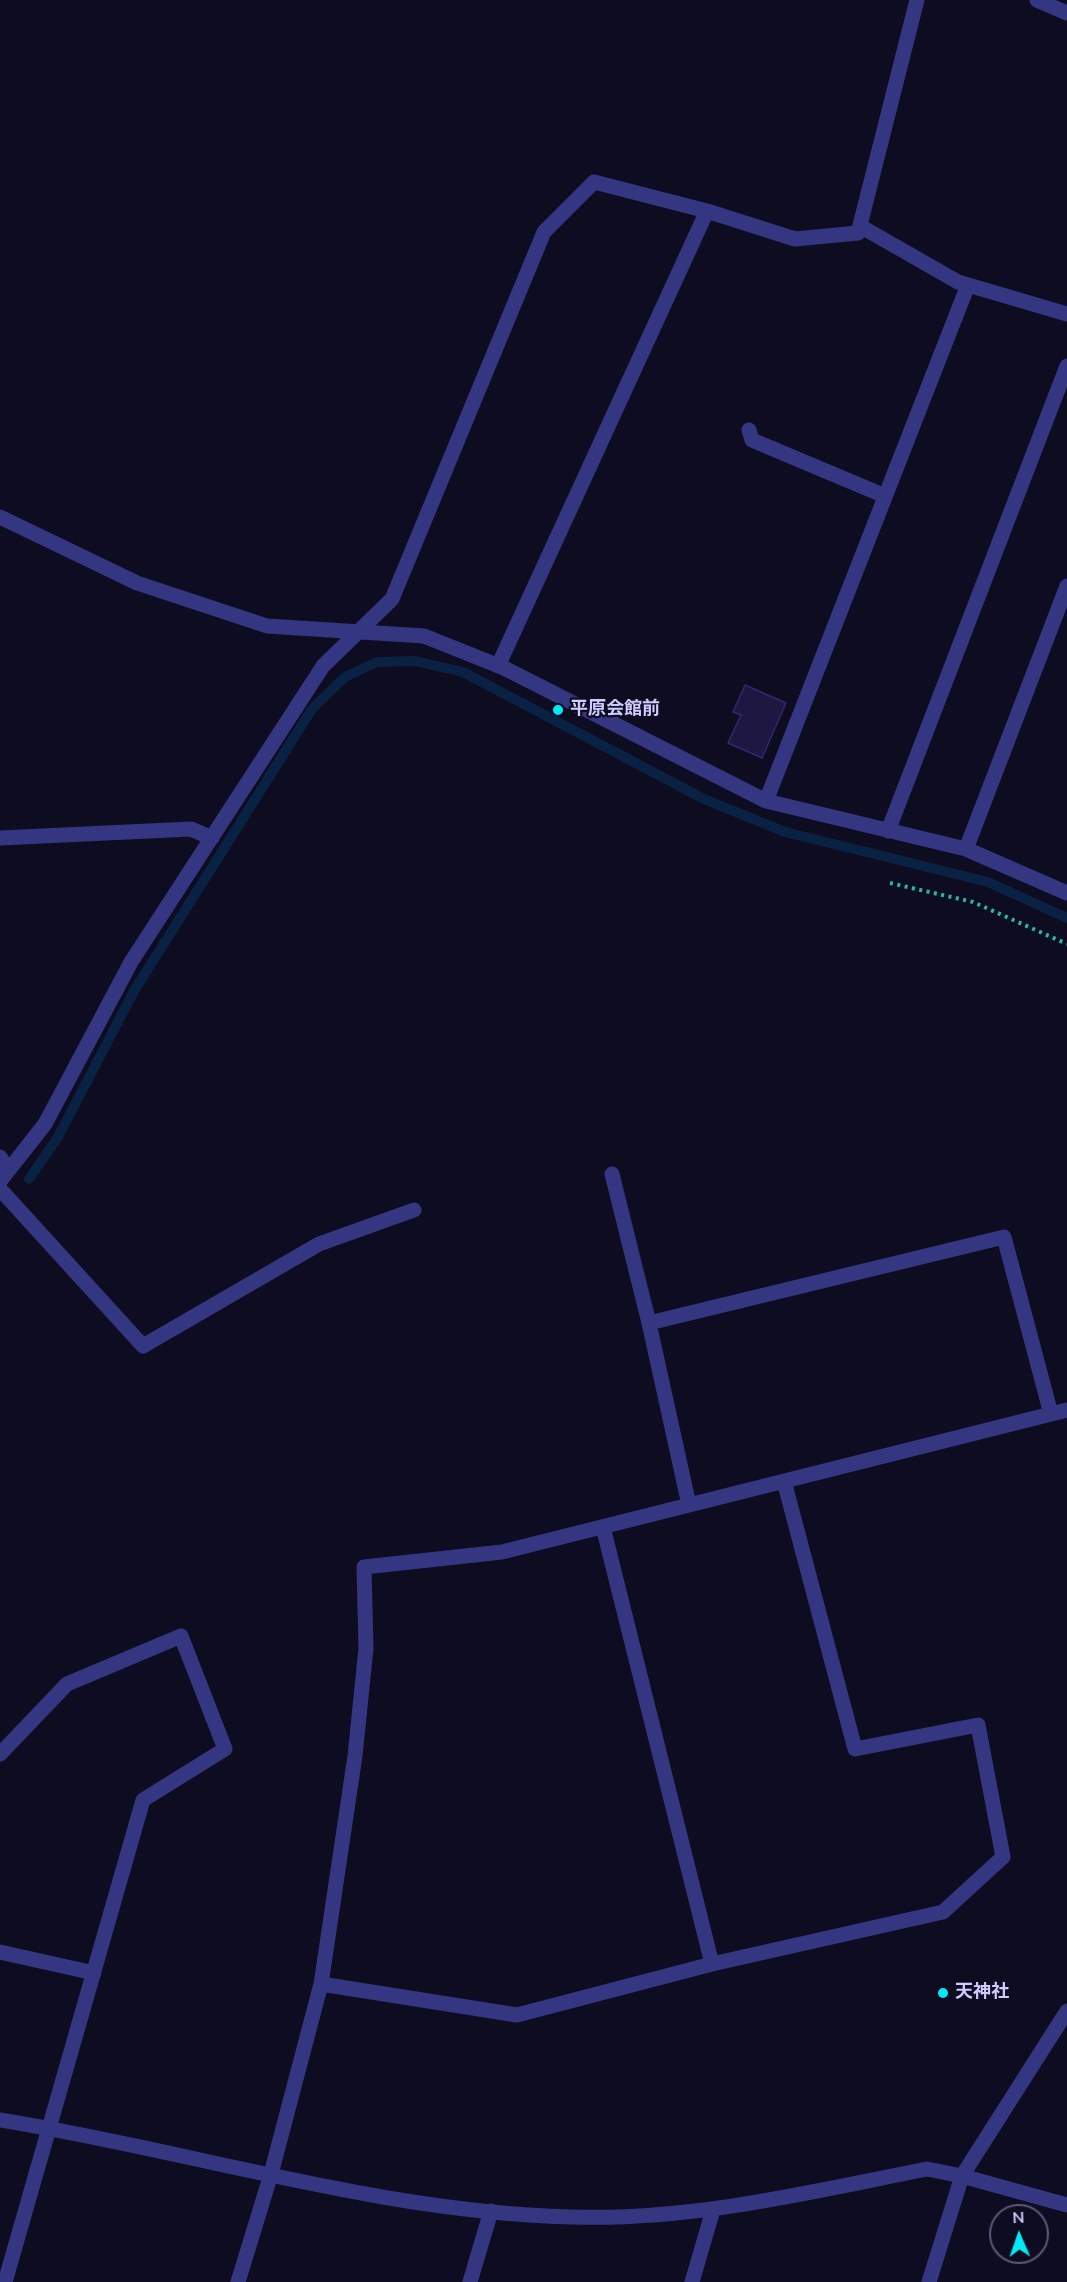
<!DOCTYPE html>
<html>
<head>
<meta charset="utf-8">
<style>
	body { margin:0 }
	#map { position:relative; width:1067px; height:2282px; overflow:hidden; background:#0e0c20; font-family:"Nunito Sans",sans-serif }
	canvas { display:block }
	.north { position:absolute; left:989px; top:2204px; width:60px; height:60px; box-sizing:border-box; background:#0e0c20; border:2px solid #5b5879; border-radius:50%; rotate:358deg; font-size:16px; font-weight:700; line-height:24px; text-align:center; color:#cecbff }
	.north::after { content:''; display:block; margin:auto; width:21px; height:27px; background:#00eaf6; clip-path:polygon(50% 0,100% 100%,50% 72%,0 100%) }
</style>
</head>
<body>
<div id="map">
<canvas width="1067" height="2282"></canvas>
<div class="north">N</div>
</div>
<script>
const g = document.querySelector('canvas').getContext('2d');
g.lineJoin = 'round';
function stroke(path, color, width, dash) {
  g.strokeStyle = color;
  g.lineWidth = width;
  g.lineCap = dash ? 'butt' : 'round';
  g.setLineDash(dash || []);
  g.stroke(path);
}
function fill(path, color) {
  g.fillStyle = color;
  g.fill(path, 'evenodd');
}
function label(font, color, halo, rows, align = 'center') {
  g.font = font + ' "Nunito Sans","Noto Sans JP",sans-serif';
  g.lineWidth = 4.5;
  g.setLineDash([]);
  g.textBaseline = 'middle';
  g.strokeStyle = halo;
  g.fillStyle = color;
  for (const [text, x, y, turn = 0] of rows) {
    g.save();
    g.translate(x, y);
    g.rotate((+turn || 0) * Math.PI / 180);
    g.textAlign = isNaN(turn) ? turn : align;
    if (halo) g.strokeText(text, 0, 0);
    g.fillText(text, 0, 0);
    g.restore();
  }
}
stroke(new Path2D(`
	M 29,1179 L 58,1137 L 134,991 L 312,709 L 345,677 L 377,662 L 415,661 L 463,672 L 704,799 L 785,832 L 988,882 L 1067,918`), '#092142', 10);
const building = new Path2D(`
	M 745,685 L 786,703 L 762,758 L 728,743 L 741,715 L 733,712 Z`);
fill(building, '#1d1742');
stroke(building, '#32286f', 1.5);
stroke(new Path2D(`
	M 890,883 L 973,902 L 1067,944`), '#28b6a6', 4, [3, 4.5]);
stroke(new Path2D(`
	M 1037,0 L 1067,13
	M 860,226 L 958,282 L 1067,314
	M 749,430 L 752,440 L 885,496
	M 0,517 L 137,583 L 267,626 L 424,636 L 504,668 L 766,801 L 966,849 L 1067,893
	M 498,666 L 707,211
	M 766,801 L 968,285
	M 888,831 L 1067,366
	M 0,838 L 191,829 L 212,838
	M 966,849 L 1067,586
	M 0,1157 L 8,1170
	M 612,1174 L 649,1323 L 689,1505
	M 0,1181 L 45,1124 L 131,962 L 323,666 L 392,599 L 544,232 L 594,182 L 707,211 L 795,239 L 858,233 L 917,0
	M 0,1189 L 143,1346 L 319,1244 L 414,1210
	M 649,1323 L 1004,1237 L 1051,1414
	M 603,1527 L 712,1964
	M 0,1754 L 67,1684 L 181,1636 L 225,1749 L 143,1800 L 5,2282
	M 0,1952 L 94,1973
	M 321,1984 L 517,2015 L 712,1964 L 943,1912 L 1003,1857 L 978,1725 L 855,1749 L 784,1481
	M 0,2120 C 191,2151 378,2212 572,2217 C 691,2221 811,2192 927,2169 L 962,2176 L 1067,2205
	M 238,2282 L 271,2174 L 321,1984 L 355,1756 L 366,1648 L 364,1567 L 502,1552 L 1067,1410
	M 470,2282 L 491,2211
	M 692,2282 L 713,2210
	M 929,2282 L 962,2176 L 1067,2011`), '#353681', 15);
for (const [x, y, r, color] of [
	[558,710,6,"#00eaf6"],
	[943,1993,6,"#00eaf6"]
]) {
  const dot = new Path2D();
  dot.arc(x, y, r, 0, 2 * Math.PI);
  g.fillStyle = color;
  g.fill(dot);
  stroke(dot, '#0e0c20', 2);
}
label('bold 18px', '#cecbff', '#0e0c20', [
	["平原会館前",570,710],
	["天神社",955,1993]
], 'left');
</script>
</body>
</html>
